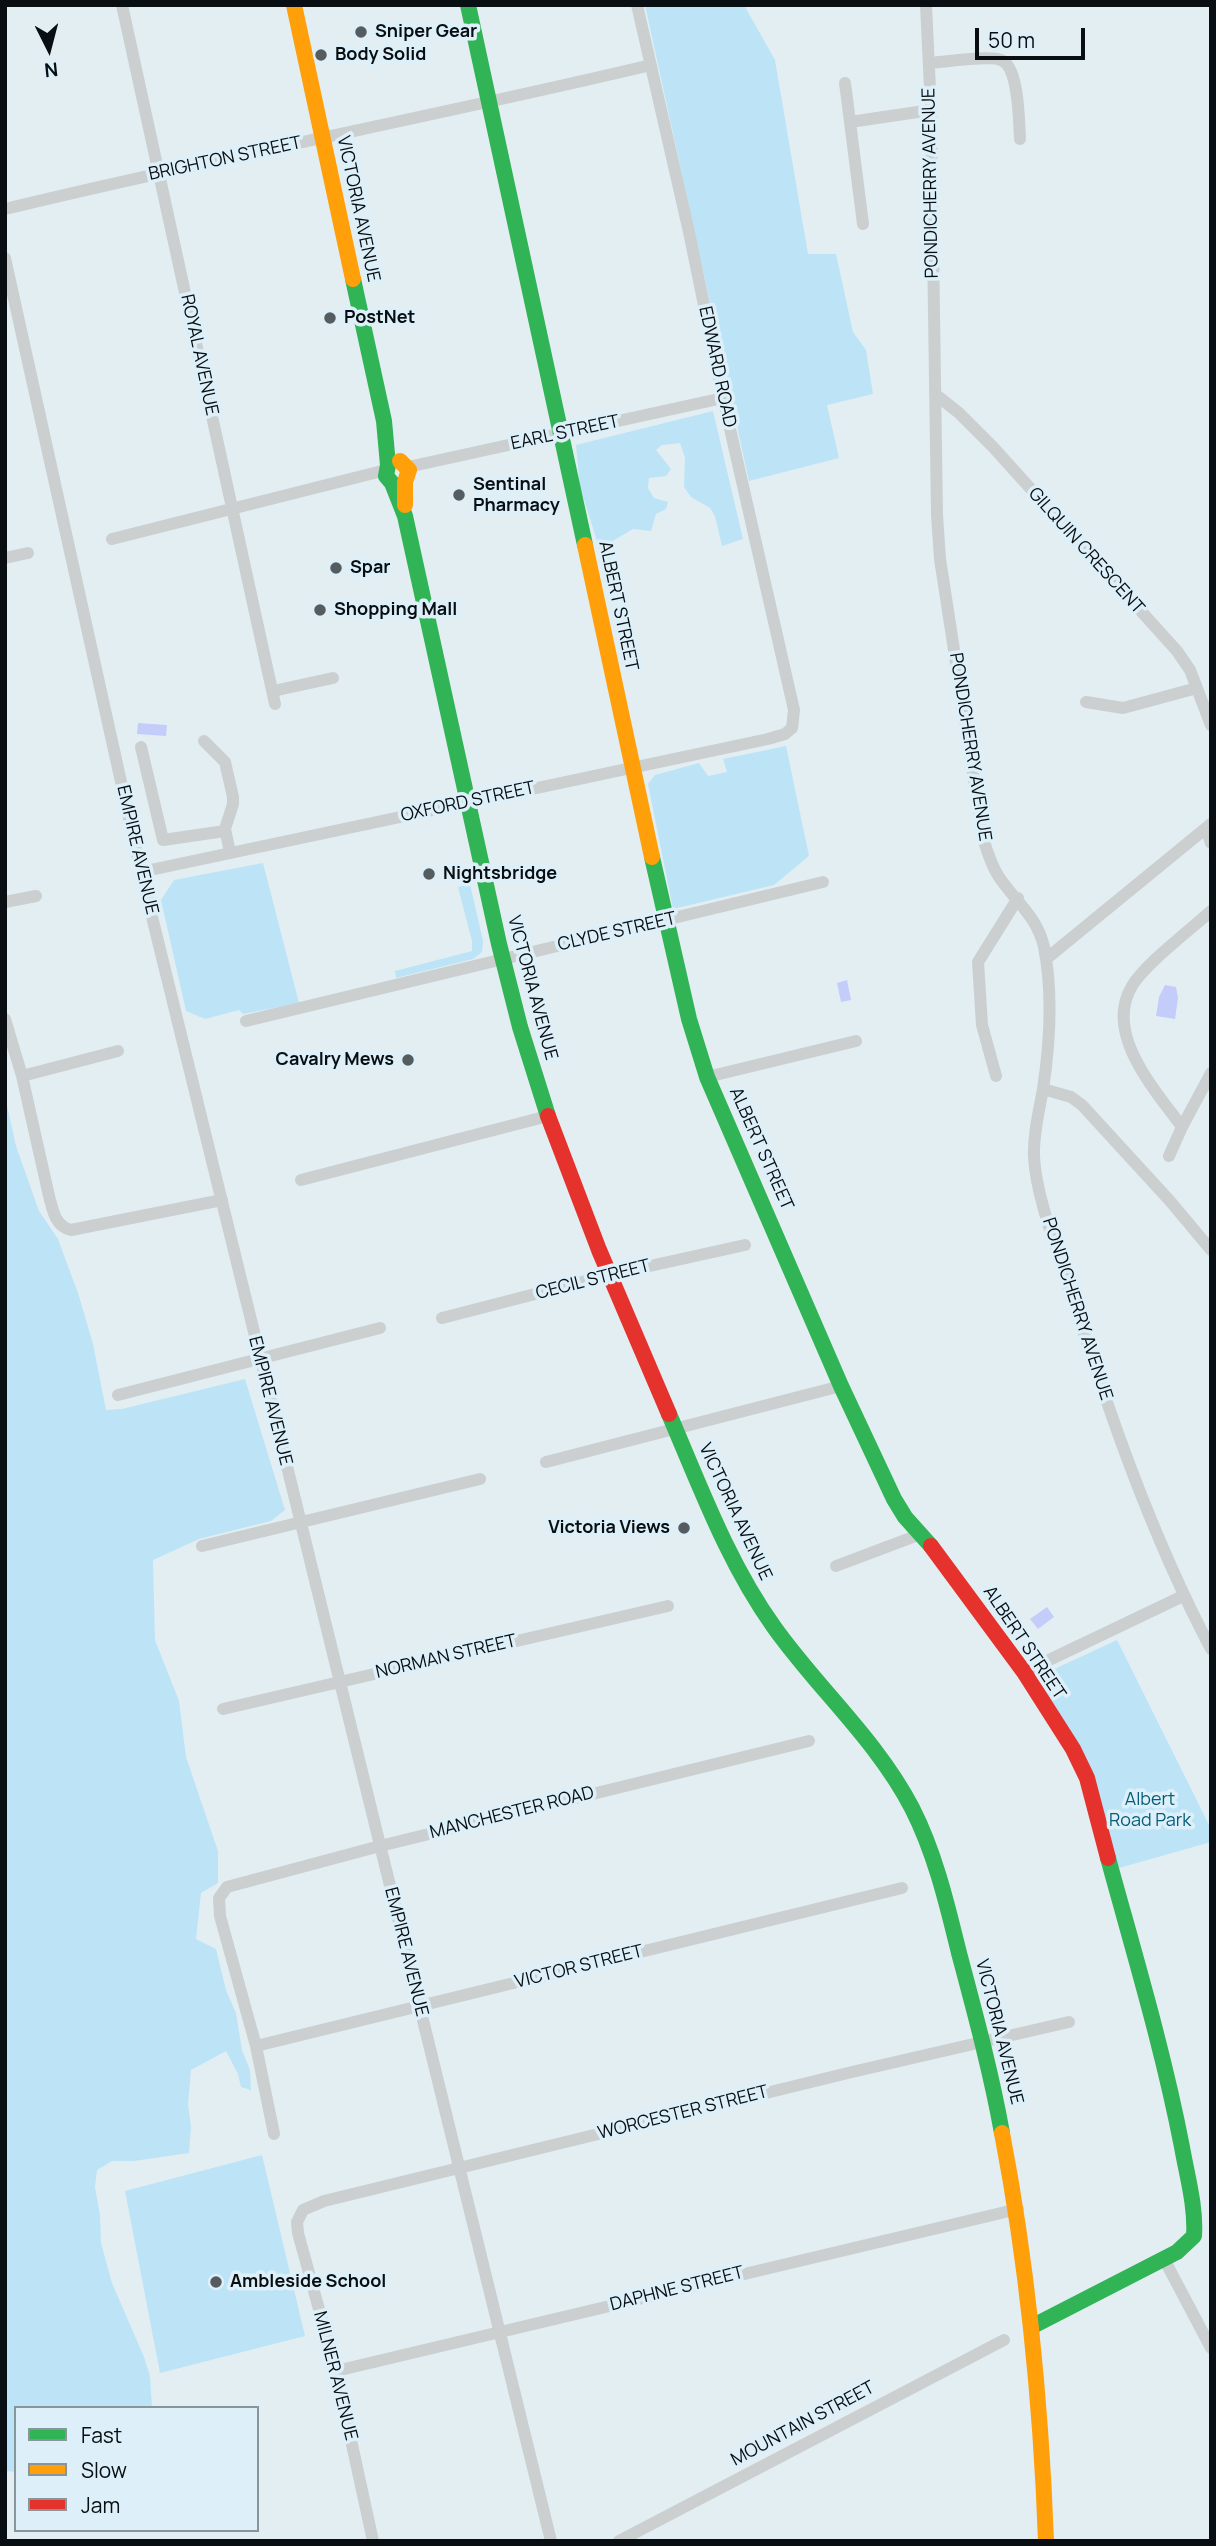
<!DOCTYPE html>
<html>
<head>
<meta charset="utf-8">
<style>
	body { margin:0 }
	#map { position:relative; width:1216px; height:2546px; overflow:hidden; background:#e3eef3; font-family:Manrope,sans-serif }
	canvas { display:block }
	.frame { position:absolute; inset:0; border:7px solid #080e11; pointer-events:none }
	.legend { position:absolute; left:14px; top:2406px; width:245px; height:126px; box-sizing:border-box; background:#ddf0f9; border:2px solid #88969c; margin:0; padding:9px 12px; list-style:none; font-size:21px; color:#080e11 }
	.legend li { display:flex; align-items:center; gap:14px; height:35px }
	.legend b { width:35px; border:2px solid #88969c }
	.north { position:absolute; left:14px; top:14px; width:70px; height:70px; -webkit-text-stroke:5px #ddf0f9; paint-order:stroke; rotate:174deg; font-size:19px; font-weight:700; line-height:28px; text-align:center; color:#080e11 }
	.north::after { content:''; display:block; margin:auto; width:24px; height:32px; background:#080e11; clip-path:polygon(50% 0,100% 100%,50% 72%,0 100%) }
	.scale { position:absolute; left:975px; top:28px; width:110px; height:32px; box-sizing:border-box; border:4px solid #080e11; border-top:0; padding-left:9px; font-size:21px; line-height:24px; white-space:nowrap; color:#080e11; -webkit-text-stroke:5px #ddf0f9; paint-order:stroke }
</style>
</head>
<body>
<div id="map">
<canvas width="1216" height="2546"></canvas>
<div class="frame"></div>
<ul class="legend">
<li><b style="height:9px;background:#30b455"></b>Fast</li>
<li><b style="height:9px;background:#ff9f0a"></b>Slow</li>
<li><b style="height:9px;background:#e5322d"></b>Jam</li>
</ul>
<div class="north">N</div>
<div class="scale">50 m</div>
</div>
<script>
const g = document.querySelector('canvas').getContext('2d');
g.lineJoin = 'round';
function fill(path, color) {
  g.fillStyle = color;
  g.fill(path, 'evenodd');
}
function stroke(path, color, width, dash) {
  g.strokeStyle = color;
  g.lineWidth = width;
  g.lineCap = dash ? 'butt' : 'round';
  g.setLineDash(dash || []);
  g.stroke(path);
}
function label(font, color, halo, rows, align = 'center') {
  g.font = font + ' Manrope,sans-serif';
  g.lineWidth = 7;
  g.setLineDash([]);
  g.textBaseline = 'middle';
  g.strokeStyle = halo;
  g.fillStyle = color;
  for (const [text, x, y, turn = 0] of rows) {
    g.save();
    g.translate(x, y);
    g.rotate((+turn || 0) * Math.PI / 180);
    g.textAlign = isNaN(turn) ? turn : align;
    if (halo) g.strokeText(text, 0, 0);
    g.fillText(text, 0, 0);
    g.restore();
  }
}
fill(new Path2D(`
	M 645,5 L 744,5 L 775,60 L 808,254 L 836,254 L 853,332 L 866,350 L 873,394 L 827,405 L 839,458 L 749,481 Z
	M 713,411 L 743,539 L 722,546 L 715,516 L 710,508 L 691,497 L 684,487 L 685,458 L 680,443 L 662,445 L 656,450 L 671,469 L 666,476 L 649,478 L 648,488 L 654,498 L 668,502 L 666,509 L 656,514 L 651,531 L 633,529 L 611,542 L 611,563 L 604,563 L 580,487 L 576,445 Z
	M 786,746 L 809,856 L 774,885 L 673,909 L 648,784 L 655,775 L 699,763 L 708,776 L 727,772 L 723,759 Z
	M 263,863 L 299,1003 L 243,1014 L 239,1010 L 205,1019 L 186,1011 L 161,900 L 174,880 Z
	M 470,884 L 483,941 L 482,952 L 473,959 L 396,978 L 395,971 L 472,951 L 472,941 L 458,887 Z
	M 5,1096 L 16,1146 L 39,1211 L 58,1239 L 78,1293 L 93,1344 L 106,1410 L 122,1409 L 245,1379 L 285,1510 L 271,1521 L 199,1539 L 153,1560 L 155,1640 L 179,1701 L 186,1757 L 218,1851 L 218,1883 L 201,1893 L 196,1939 L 216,1949 L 226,1990 L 236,2013 L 242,2050 L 250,2070 L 251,2090 L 241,2087 L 238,2074 L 226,2051 L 191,2070 L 188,2104 L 191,2127 L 189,2153 L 134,2161 L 112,2161 L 97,2170 L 95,2187 L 100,2215 L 101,2243 L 112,2283 L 144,2357 L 150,2376 L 152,2408 L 16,2408 L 16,2472 L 5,2471 Z
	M 1117,1640 L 1211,1829 L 1211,1842 L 1119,1868 L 1042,1686 L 1048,1672 Z
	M 262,2155 L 305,2336 L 160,2373 L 125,2191 Z`), '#bce4f6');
fill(new Path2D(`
	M 138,723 L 167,725 L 166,736 L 137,734 Z
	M 847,980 L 851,1000 L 841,1002 L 837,983 Z
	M 1165,985 L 1176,987 L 1178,998 L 1175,1019 L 1156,1016 L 1159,997 Z
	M 1047,1607 L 1054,1617 L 1038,1629 L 1030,1619 Z`), '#c4ccf9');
stroke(new Path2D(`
	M 122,5 L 275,704
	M 926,5 L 931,110 L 937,515 L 940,559 L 983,838 C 987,851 991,865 999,877 C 1015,901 1037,916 1044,947 C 1053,993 1050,1043 1043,1089 C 1039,1111 1033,1135 1034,1157 C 1036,1197 1058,1252 1070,1290 C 1109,1413 1151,1535 1211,1649
	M 929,63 C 944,62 990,55 1001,60 C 1019,66 1019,122 1020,139
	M 845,83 L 850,122
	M 5,209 C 219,157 436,116 651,65
	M 863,224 L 850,122 L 931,110
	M 5,258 L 141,872 L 551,2541
	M 935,394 L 959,413 L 993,447 L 1177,651 L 1190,670 L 1211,725
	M 408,467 L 723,398
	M 112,539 L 386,470
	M 5,558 L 28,553
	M 273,691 L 333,678
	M 1086,702 L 1123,708 L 1197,688
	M 204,741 L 225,762 L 233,797 L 233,804 L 225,829 L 230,852
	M 141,747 L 163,840 L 225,831
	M 1206,828 L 1211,843
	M 141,872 L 768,739 L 785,734 L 792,728 L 794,710 L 723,398 L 689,232 L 637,5
	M 5,902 L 36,896
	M 1046,959 L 1211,824
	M 5,1019 L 22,1076 L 49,1196 C 53,1211 55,1226 71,1230 L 222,1200
	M 246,1021 L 823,882
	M 22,1076 L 118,1051
	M 996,1076 L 982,1025 L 978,962 L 1018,898
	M 707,1077 L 856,1041
	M 1043,1089 L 1071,1097 L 1082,1105 L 1170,1201 L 1211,1250
	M 1182,1127 L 1211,1073
	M 1169,1156 L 1182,1127 C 1156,1091 1103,1034 1132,986 C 1145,964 1190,930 1211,911
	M 301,1180 L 548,1116
	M 442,1318 L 609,1275 L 745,1245
	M 118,1395 L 380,1328
	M 546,1462 L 841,1386
	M 202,1546 L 480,1479
	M 836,1566 L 921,1534
	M 1024,1672 L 1183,1596
	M 223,1709 L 668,1606
	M 256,2046 L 902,1888
	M 274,2134 L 256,2046 L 220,1916 L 219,1898 L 227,1887 L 380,1846 L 809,1741
	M 1164,2259 L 1211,2348
	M 336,2371 L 1018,2209
	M 373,2541 L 336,2371 L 298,2233 L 297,2222 L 303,2210 L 324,2201 L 852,2072 L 1069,2022
	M 619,2541 L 1004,2340`), '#cccfd0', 12);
stroke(new Path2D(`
	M 468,5 L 585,545
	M 353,279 L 384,421 L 388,465 L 386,476 L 392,483 L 405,516 L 499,944 L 520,1027 L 548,1116
	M 652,857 L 689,1019 L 707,1077 L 841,1386 L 894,1499 L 905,1517 L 931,1546
	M 669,1414 C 700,1486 728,1563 774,1627 C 818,1689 876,1739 912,1808 C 935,1853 947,1904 959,1953 C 975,2013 991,2072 1002,2133
	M 1033,2326 L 1177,2252 L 1194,2236 C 1196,2206 1187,2176 1182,2147 C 1163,2049 1134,1953 1108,1858`), '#30b455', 16);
stroke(new Path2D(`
	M 294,5 L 353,279
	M 400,461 L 409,470 L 405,482 L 405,505
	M 585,545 L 652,857
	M 1002,2133 C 1028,2268 1041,2404 1046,2541`), '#ff9f0a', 16);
stroke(new Path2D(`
	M 548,1116 L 599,1250 L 669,1414
	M 931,1546 L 1024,1672 L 1073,1749 L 1087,1778 L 1108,1858`), '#e5322d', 16);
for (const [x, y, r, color] of [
	[361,32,7,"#555c60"],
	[321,55,7,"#555c60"],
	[330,318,7,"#555c60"],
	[459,495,7,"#555c60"],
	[336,568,7,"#555c60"],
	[320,610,7,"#555c60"],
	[429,874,7,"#555c60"],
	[408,1060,7,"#555c60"],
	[684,1528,7,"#555c60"],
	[216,2282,7,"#555c60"]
]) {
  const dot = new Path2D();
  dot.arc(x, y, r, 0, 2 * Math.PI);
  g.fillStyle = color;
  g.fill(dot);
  stroke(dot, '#ddf0f9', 2.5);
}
label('bold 18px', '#080e11', '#ddf0f9', [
	["Sniper Gear",375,32],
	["Body Solid",335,55],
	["PostNet",344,318],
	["Sentinal",473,485],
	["Pharmacy",473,506],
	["Spar",350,568],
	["Shopping Mall",334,610],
	["Nightsbridge",443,874],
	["Cavalry Mews",394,1060,"right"],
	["Victoria Views",670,1528,"right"],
	["Ambleside School",230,2282]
], 'left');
label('18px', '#080e11', '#ddf0f9', [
	["BRIGHTON STREET",225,159,-12],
	["PONDICHERRY AVENUE",931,183,-91],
	["VICTORIA AVENUE",358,209,78],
	["ROYAL AVENUE",199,355,78],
	["EDWARD ROAD",717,367,78],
	["EARL STREET",565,433,-12],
	["GILQUIN CRESCENT",1086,551,48],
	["ALBERT STREET",618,606,78],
	["PONDICHERRY AVENUE",970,747,81],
	["OXFORD STREET",468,802,-12],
	["EMPIRE AVENUE",137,850,77],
	["CLYDE STREET",617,932,-13],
	["VICTORIA AVENUE",532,988,75],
	["ALBERT STREET",761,1149,66],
	["CECIL STREET",593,1280,-14],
	["PONDICHERRY AVENUE",1077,1309,72],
	["EMPIRE AVENUE",270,1401,76],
	["VICTORIA AVENUE",735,1512,65],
	["ALBERT STREET",1024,1643,56],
	["NORMAN STREET",446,1657,-13],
	["MANCHESTER ROAD",512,1813,-14],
	["EMPIRE AVENUE",406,1952,76],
	["VICTOR STREET",579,1967,-14],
	["VICTORIA AVENUE",999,2032,76],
	["WORCESTER STREET",683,2113,-14],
	["DAPHNE STREET",677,2289,-14],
	["MILNER AVENUE",335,2376,76],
	["MOUNTAIN STREET",803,2424,-28]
]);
label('18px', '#075d79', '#ddf0f9', [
	["Albert",1150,1800],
	["Road Park",1150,1821]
]);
</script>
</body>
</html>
